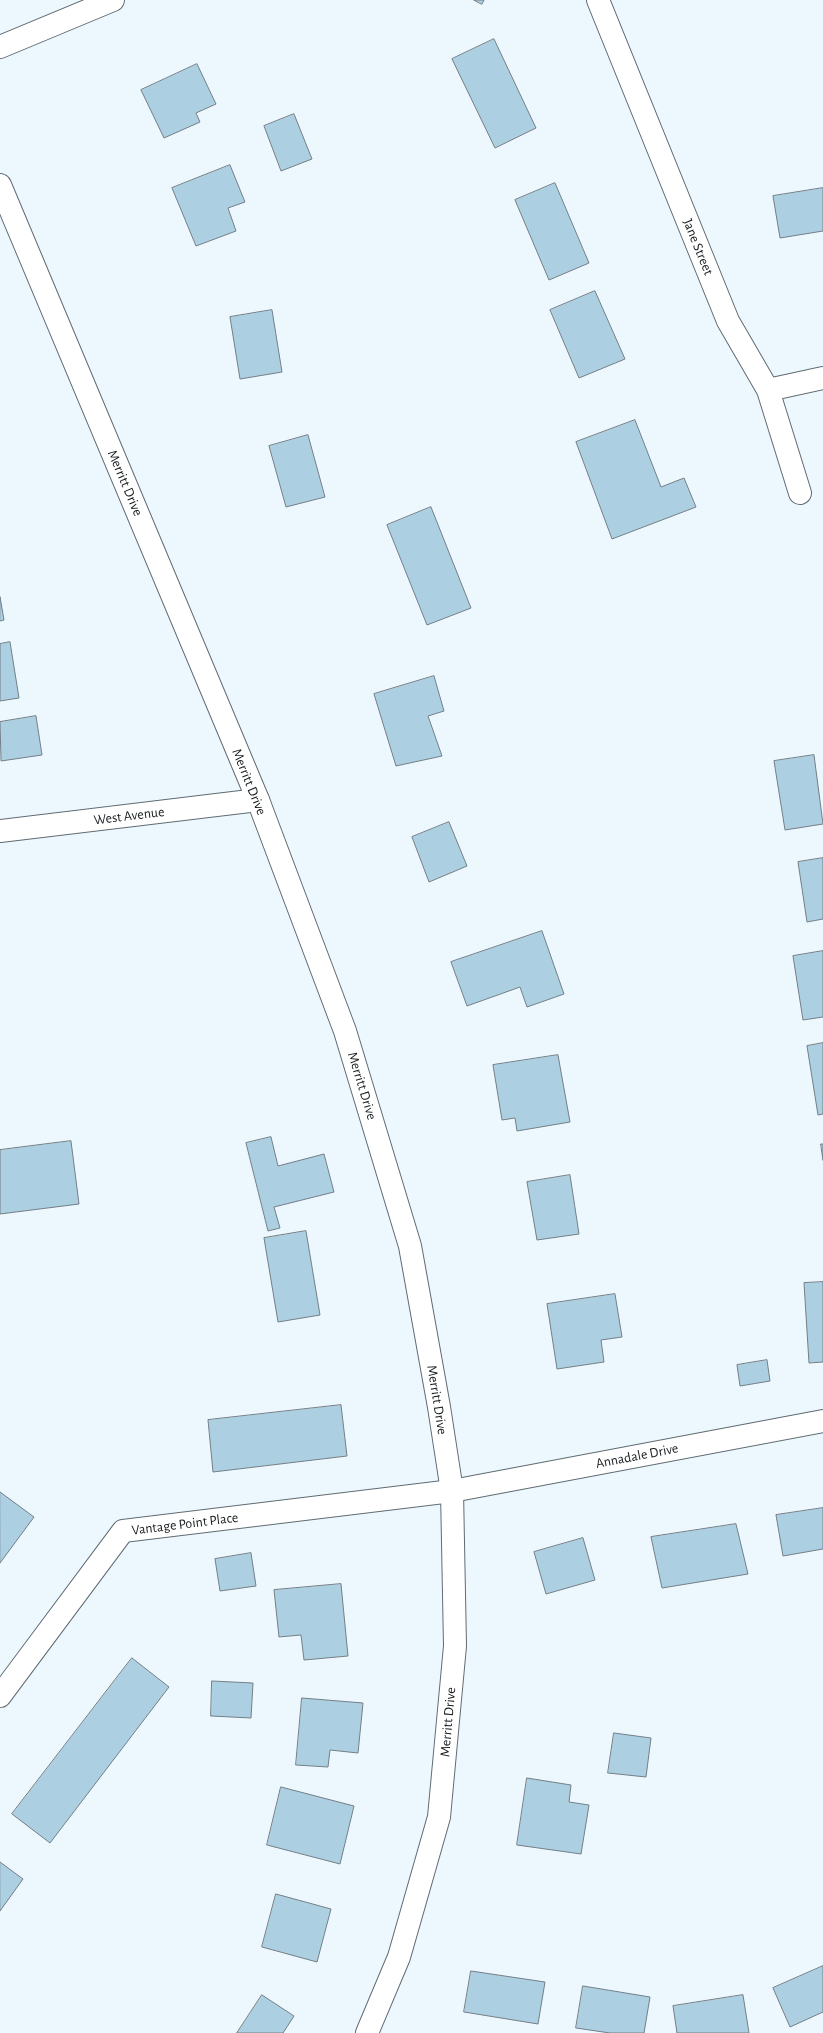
<!DOCTYPE html>
<html>
<head>
<meta charset="utf-8">
<style>
	body { margin:0 }
	canvas { display:block; background:#edf8fe }
</style>
</head>
<body>
<canvas width="823" height="2033"></canvas>
<script>
const g = document.querySelector('canvas').getContext('2d');
g.lineJoin = 'round';
function fill(path, color) {
  g.fillStyle = color;
  g.fill(path, 'evenodd');
}
function stroke(path, color, width, dash) {
  g.strokeStyle = color;
  g.lineWidth = width;
  g.lineCap = dash ? 'butt' : 'round';
  g.setLineDash(dash || []);
  g.stroke(path);
}
function label(font, color, halo, rows, align = 'center') {
  g.font = font + ' "Alegreya Sans",sans-serif';
  g.lineWidth = 3.5;
  g.setLineDash([]);
  g.textBaseline = 'middle';
  g.strokeStyle = halo;
  g.fillStyle = color;
  for (const [text, x, y, turn = 0] of rows) {
    g.save();
    g.translate(x, y);
    g.rotate((+turn || 0) * Math.PI / 180);
    g.textAlign = isNaN(turn) ? turn : align;
    if (halo) g.strokeText(text, 0, 0);
    g.fillText(text, 0, 0);
    g.restore();
  }
}
const building = new Path2D(`
	M 474,0 L 484,0 L 482,4 Z
	M 494,39 L 536,128 L 495,148 L 452,59 Z
	M 197,64 L 216,104 L 196,113 L 200,122 L 164,138 L 141,90 Z
	M 294,114 L 312,159 L 281,171 L 264,126 Z
	M 230,165 L 245,202 L 228,208 L 236,231 L 196,246 L 172,188 Z
	M 555,183 L 589,263 L 549,280 L 515,200 Z
	M 823,188 L 823,231 L 780,238 L 773,196 Z
	M 595,291 L 625,359 L 579,378 L 550,310 Z
	M 272,310 L 282,372 L 240,379 L 230,317 Z
	M 635,420 L 661,487 L 684,478 L 696,507 L 612,539 L 576,442 Z
	M 308,435 L 325,497 L 286,507 L 269,446 Z
	M 431,507 L 471,608 L 427,625 L 387,525 Z
	M 0,597 L 4,620 L 0,621 Z
	M 10,642 L 19,698 L 0,701 L 0,644 Z
	M 434,676 L 444,711 L 428,716 L 442,756 L 396,766 L 374,694 Z
	M 36,716 L 42,755 L 1,761 L 0,722 Z
	M 814,755 L 823,824 L 785,830 L 774,761 Z
	M 449,822 L 467,866 L 429,882 L 412,837 Z
	M 823,858 L 823,919 L 807,922 L 798,862 Z
	M 542,931 L 564,994 L 527,1007 L 520,987 L 467,1006 L 451,962 Z
	M 823,951 L 823,1017 L 803,1020 L 793,956 Z
	M 823,1043 L 823,1114 L 818,1115 L 807,1046 Z
	M 558,1055 L 570,1122 L 517,1131 L 515,1118 L 502,1120 L 493,1065 Z
	M 271,1137 L 278,1166 L 324,1154 L 334,1192 L 274,1207 L 280,1228 L 268,1231 L 246,1143 Z
	M 71,1141 L 79,1204 L 0,1214 L 0,1150 Z
	M 821,1144 L 823,1144 L 823,1160 Z
	M 570,1175 L 579,1234 L 537,1240 L 527,1182 Z
	M 306,1231 L 320,1315 L 278,1322 L 264,1238 Z
	M 823,1282 L 823,1362 L 809,1363 L 804,1283 Z
	M 615,1294 L 622,1337 L 601,1340 L 604,1362 L 557,1369 L 547,1304 Z
	M 767,1360 L 770,1381 L 740,1386 L 737,1365 Z
	M 341,1405 L 347,1456 L 213,1472 L 208,1420 Z
	M 0,1492 L 34,1517 L 0,1563 Z
	M 823,1508 L 823,1549 L 783,1556 L 776,1515 Z
	M 736,1524 L 748,1574 L 662,1588 L 651,1537 Z
	M 583,1538 L 595,1580 L 546,1594 L 534,1552 Z
	M 251,1553 L 256,1586 L 220,1591 L 215,1559 Z
	M 341,1584 L 348,1656 L 304,1660 L 301,1635 L 279,1637 L 274,1590 Z
	M 132,1658 L 169,1687 L 50,1843 L 12,1814 Z
	M 212,1681 L 253,1683 L 251,1718 L 211,1716 Z
	M 302,1698 L 363,1703 L 358,1753 L 330,1750 L 328,1767 L 296,1765 Z
	M 614,1733 L 651,1738 L 646,1777 L 608,1773 Z
	M 527,1778 L 571,1785 L 569,1802 L 589,1805 L 581,1854 L 517,1845 Z
	M 281,1787 L 354,1806 L 340,1864 L 267,1845 Z
	M 0,1862 L 23,1879 L 0,1911 Z
	M 276,1894 L 331,1909 L 317,1962 L 262,1947 Z
	M 823,1966 L 823,2012 L 790,2027 L 773,1988 Z
	M 471,1971 L 545,1982 L 538,2024 L 464,2012 Z
	M 583,1986 L 650,1997 L 644,2033 L 610,2033 L 576,2028 Z
	M 262,1995 L 294,2016 L 283,2033 L 237,2033 Z
	M 743,1995 L 749,2033 L 677,2033 L 673,2006 Z`);
fill(building, '#accfe2');
stroke(building, '#747f86', 1);
const minor = new Path2D(`
	M 598,0 L 728,321 L 768,390 L 800,493
	M 0,47 L 113,0
	M 768,390 L 823,378
	M 0,831 L 258,800
	M 0,1696 L 123,1531 L 452,1491 L 823,1421`);
const secondary = new Path2D(`
	M 0,185 L 258,800 L 345,1031 L 410,1246 L 439,1407 L 452,1491 L 455,1646 L 439,1817 L 399,1957 L 367,2033`);
stroke(minor, '#606c72', 24);
stroke(secondary, '#606c72', 24);
stroke(minor, '#fff', 22);
stroke(secondary, '#fff', 22);
label('14px', '#171c1f', '#fff', [
	["Jane Street",698,247,68],
	["Merritt Drive",125,483,67],
	["Merritt Drive",249,782,68],
	["West Avenue",129,816,-7],
	["Merritt Drive",362,1086,73],
	["Merritt Drive",437,1400,81],
	["Annadale Drive",637,1456,-11],
	["Vantage Point Place",185,1524,-7],
	["Merritt Drive",448,1722,-85]
]);
</script>
</body>
</html>
